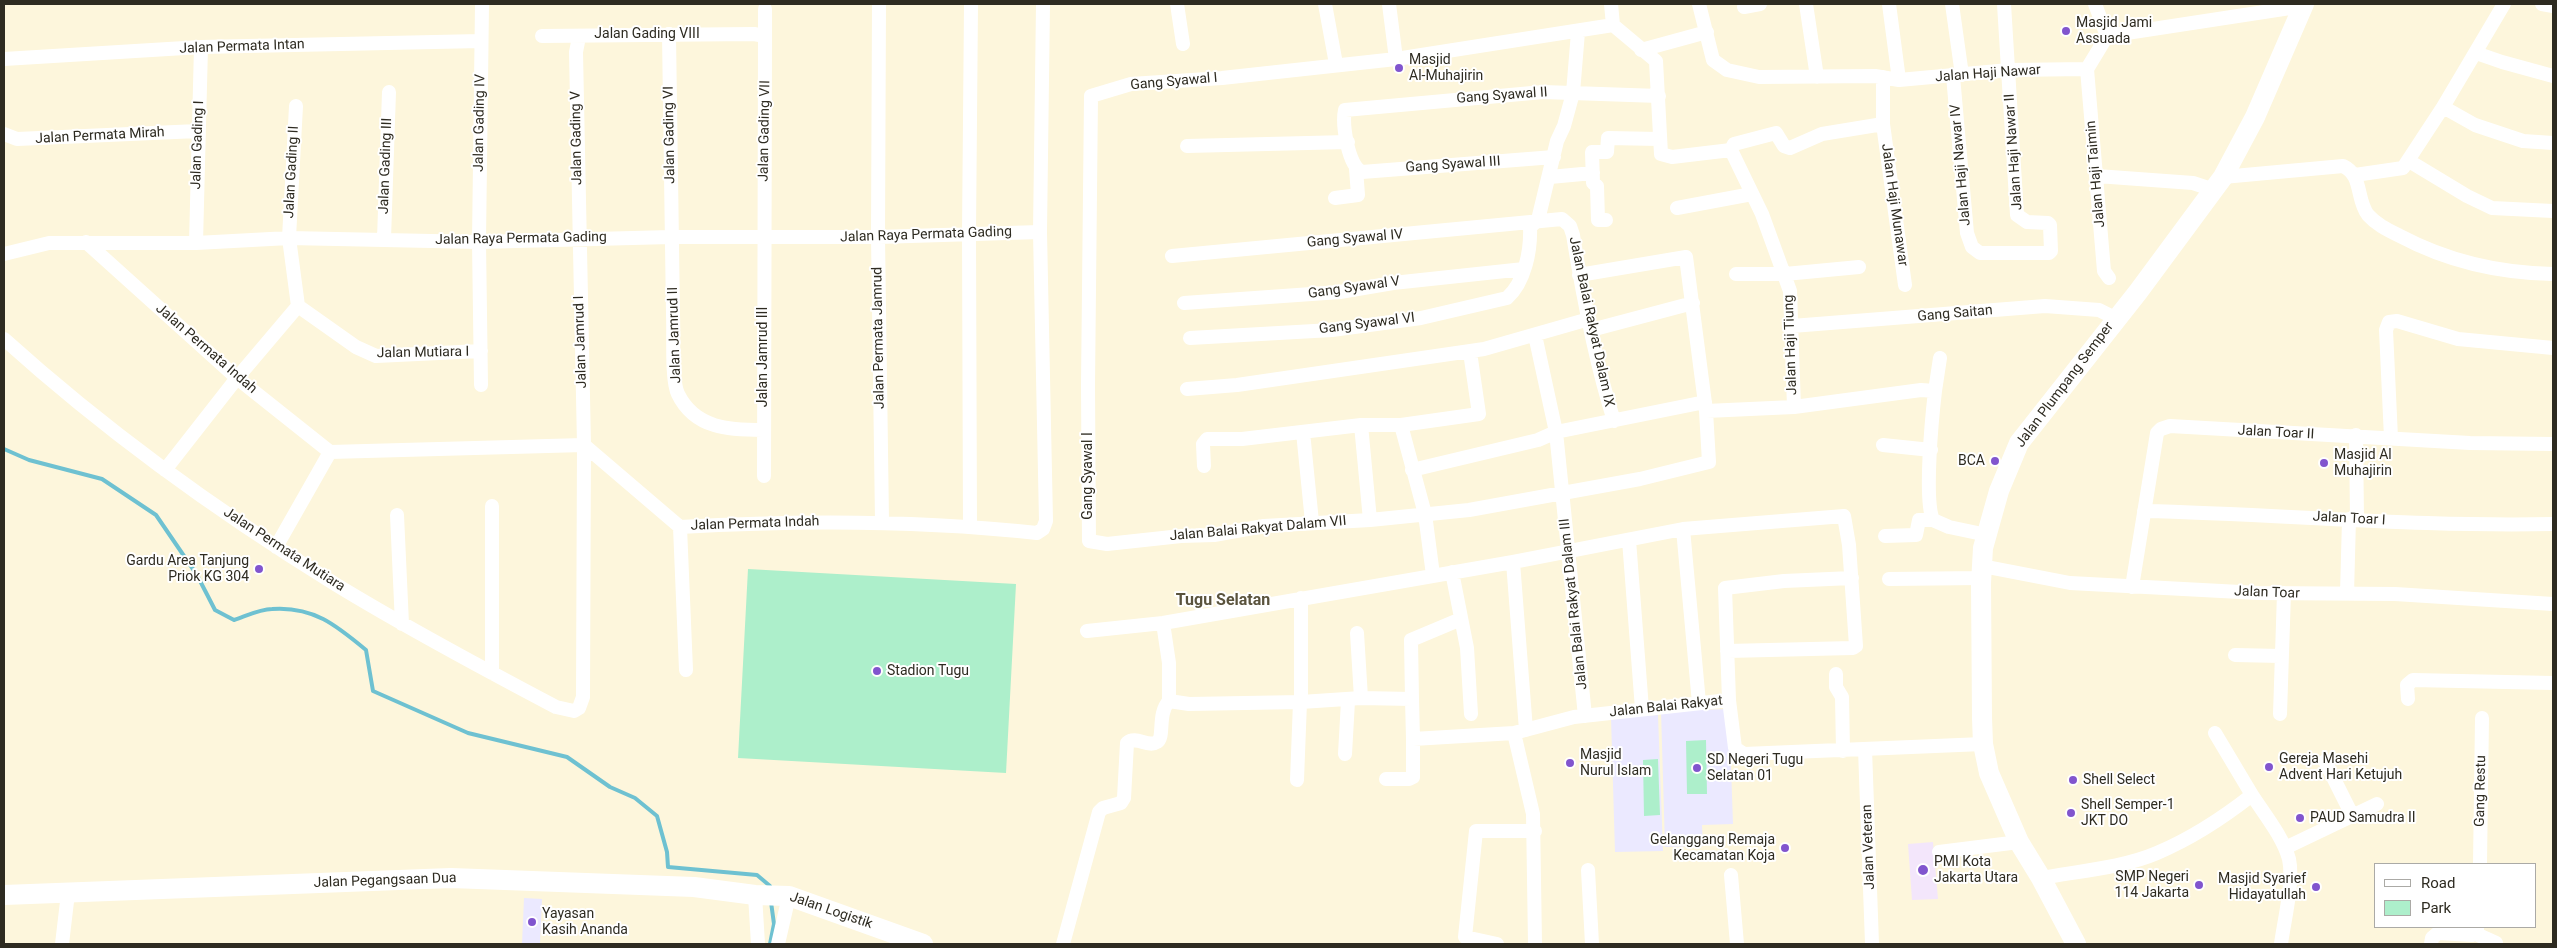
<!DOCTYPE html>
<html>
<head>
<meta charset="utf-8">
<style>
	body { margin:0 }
	#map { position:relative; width:2557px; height:948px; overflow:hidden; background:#fdf6dc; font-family:Roboto,sans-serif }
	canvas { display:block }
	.frame { position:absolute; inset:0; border:5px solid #2e2b21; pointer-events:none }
	.legend { position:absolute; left:2374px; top:863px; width:162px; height:65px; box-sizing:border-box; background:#fff; border:1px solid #abaaa6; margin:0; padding:6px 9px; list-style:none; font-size:15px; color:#2e2b21 }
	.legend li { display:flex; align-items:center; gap:10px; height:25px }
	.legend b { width:25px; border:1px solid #abaaa6 }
</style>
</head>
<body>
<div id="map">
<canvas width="2557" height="948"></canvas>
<div class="frame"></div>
<ul class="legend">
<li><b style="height:6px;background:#fff"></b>Road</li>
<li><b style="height:14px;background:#adefcb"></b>Park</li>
</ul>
</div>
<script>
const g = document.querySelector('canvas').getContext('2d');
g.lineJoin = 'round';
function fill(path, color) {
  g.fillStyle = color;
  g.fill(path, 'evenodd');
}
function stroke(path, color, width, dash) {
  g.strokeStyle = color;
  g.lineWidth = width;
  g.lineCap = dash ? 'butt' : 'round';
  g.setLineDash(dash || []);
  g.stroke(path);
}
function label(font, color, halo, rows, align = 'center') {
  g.font = font + ' Roboto,sans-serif';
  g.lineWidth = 4;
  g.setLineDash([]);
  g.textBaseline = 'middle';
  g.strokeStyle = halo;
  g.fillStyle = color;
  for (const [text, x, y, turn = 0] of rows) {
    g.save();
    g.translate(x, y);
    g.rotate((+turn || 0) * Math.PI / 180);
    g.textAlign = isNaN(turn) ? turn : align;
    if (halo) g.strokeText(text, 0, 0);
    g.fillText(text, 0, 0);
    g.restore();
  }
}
fill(new Path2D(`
	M 1729,709 L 1733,824 L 1702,825 L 1703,846 L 1665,847 L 1661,711 Z
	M 1658,715 L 1663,851 L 1615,852 L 1611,718 Z
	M 524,898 L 542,899 L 540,944 L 522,944 Z`), '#ebe9ff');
fill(new Path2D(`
	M 1933,842 L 1938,899 L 1912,900 L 1908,844 Z`), '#f3e6fb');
fill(new Path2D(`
	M 748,569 L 1016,584 L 1006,773 L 738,758 Z
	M 1706,740 L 1707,794 L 1687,794 L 1686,741 Z
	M 1658,759 L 1660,815 L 1644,816 L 1643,760 Z`), '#adefcb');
stroke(new Path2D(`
	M 4,449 L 29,460 L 102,479 L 156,515 L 197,575 L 215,610 L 234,620 C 246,616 260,609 272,609 C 313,606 336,625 366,650 L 373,691 L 468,733 L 567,757 L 610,787 L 635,798 L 657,816 L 667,852 L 668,867 L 757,875 L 770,886 L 770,890
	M 770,944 L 774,924 L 771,902`), '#6ec1d1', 4);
stroke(new Path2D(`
	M 879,4 L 878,237 L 882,521
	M 1177,4 L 1183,44
	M 1325,4 L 1336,64
	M 1389,4 L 1396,59
	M 1611,4 L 1613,25 L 1656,61 L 1661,154 L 1672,157 L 1731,150 L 1762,214 L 1790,291 L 1794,407
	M 1699,4 L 1713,60 L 1727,70 L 1759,77 L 1875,76 L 1899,80 L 2009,70 L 2087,69
	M 1806,4 L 1817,77
	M 1889,4 L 1899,80
	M 1952,4 L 1962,75
	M 2095,4 L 2107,36
	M 2504,4 L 2443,107 L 2475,125 L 2523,141 L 2553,143
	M 2542,4 L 2553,6
	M 1744,7 L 1760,4
	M 765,9 L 765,36
	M 1613,25 L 1396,59 L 1222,78 L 1131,84 L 1091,96 L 1088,386 L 1089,541 L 1107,544 L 1181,536 L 1214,535 L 1264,526 L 1370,520 L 1469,510 L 1640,479 L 1709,462 L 1706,411 L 1794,407 L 1921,390 L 1935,391 C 1932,417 1924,499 1933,520 L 1949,527 L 1987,535
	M 669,34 C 670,127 671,221 673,315 C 674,333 671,380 678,394 C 695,429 730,430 763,430
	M 542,36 L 754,34 L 765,36 L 764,476
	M 2107,36 L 2303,6
	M 1641,50 L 1707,32
	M 2476,53 L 2502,62 L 2553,76
	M 4,59 L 201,47 L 481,41
	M 2087,69 L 2104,271 L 2109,278
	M 2087,69 L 2107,36
	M 1953,76 L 1967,233 L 1972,247 L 1980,253 L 2049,253 L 2051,251 L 2050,225 L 2048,223 L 2027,222 L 2017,215 L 2004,4
	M 296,106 L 289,238 L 298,306 L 356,347 L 376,356 L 481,351
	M 1883,124 L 1905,285
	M 4,134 L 17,139 L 198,131
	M 1187,146 L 1348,142
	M 1731,150 L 1734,144 L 1776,133 L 1784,146 L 1790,148 L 1822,134 L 1883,124 L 1883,77
	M 1554,157 L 1362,172 C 1348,166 1342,124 1345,110 L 1543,92 L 1659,96
	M 2409,161 L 2467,196 L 2492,208 L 2553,211
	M 2355,175 L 2403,168 L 2443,107
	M 2097,176 L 2193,183 L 2214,190
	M 1550,177 L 1593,173
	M 2223,177 L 2343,166 C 2363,175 2356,200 2368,215 C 2377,225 2388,230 2400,236 C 2447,261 2499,273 2553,274
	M 1335,198 L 1358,195 L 1356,169
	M 1677,208 L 1752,194
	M 1606,220 L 1598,220 L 1597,186 L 1593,183 L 1592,152 L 1607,152 L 1608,138 L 1659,139
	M 384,239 L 389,92
	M 86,242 L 237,378 L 330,452 L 584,445 L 680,527 C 800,520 918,520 1037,533 L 1043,529 L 1046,521 L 1040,232 L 1043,4
	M 196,243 L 201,47
	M 4,254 L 49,243 L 196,243 L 289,238 L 479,242 L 671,237 L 878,237 L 1040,232
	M 1172,256 L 1562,219 L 1570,226 L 1573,235 C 1583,297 1595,361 1614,421
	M 1736,274 L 1785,274 L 1859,267
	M 1579,275 L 1686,257 L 1706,411
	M 1184,303 L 1340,292 L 1393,283 L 1524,269
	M 1792,326 L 2045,306 L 2099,310 L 2115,318
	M 1591,330 L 1693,303
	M 1535,335 L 1556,432 L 1585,716
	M 1190,338 L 1332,330 L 1421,318 L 1507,298 C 1525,282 1531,250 1530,227 L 1538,220 L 1557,141 L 1564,126 L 1573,93 L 1578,32
	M 4,339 C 106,431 218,512 335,584 C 407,628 482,668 556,707 L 574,711 L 579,708 L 583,697 L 584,445 L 576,52 L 579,37
	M 481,385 L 479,242 L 482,4
	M 1187,389 L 1237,385 L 1484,349 L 1589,319
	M 1935,391 L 1940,358
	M 1361,425 L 1370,520
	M 1401,425 L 1425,514 L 1433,575
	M 1303,432 L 1312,522
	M 2356,435 L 2357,519
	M 2391,438 L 2386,330 L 2389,322 L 2397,321 L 2458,339 L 2553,348
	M 1883,445 L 1931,450
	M 1204,466 L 1203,444 L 1207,439 L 1242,439 L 1361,425 L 1401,425 L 1479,414 L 1470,352
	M 165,470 L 237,378 L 298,306
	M 1412,470 L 1538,440 L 1556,432 L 1705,402
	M 492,506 L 492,673
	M 2144,511 C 2280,514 2417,527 2553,524
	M 397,515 L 402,624
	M 970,526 L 969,233 L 971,4
	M 680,527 L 686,670
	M 1683,529 L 1699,703
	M 1885,536 L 1916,535 L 1919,520 L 1933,520
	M 1629,540 L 1642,709
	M 276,547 L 330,452
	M 1513,562 L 1526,730
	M 1982,566 L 2070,583 L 2259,593 L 2395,594 L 2553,604
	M 1452,572 L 1467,648 L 1471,714
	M 1889,579 L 1981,578
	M 2132,587 L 2157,433 L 2161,429 L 2170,426 L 2470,443 L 2553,444
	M 2347,594 L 2349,519
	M 1301,598 L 1301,702 L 1361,698 L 1412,699 L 1413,739 L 1514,733
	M 1163,623 L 1169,663 L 1169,701 L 1189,704 L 1301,702
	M 1087,631 L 1163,623 L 1513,562 L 1683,529 L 1844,516 L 1849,545 L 1856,646 L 1853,648 L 1727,651
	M 1357,633 L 1361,698
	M 2235,655 L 2281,656
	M 1836,674 L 1836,687 L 1842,697 L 1843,751
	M 1412,699 L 1411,640 L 1461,619
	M 2408,699 L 2407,685 L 2413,680 L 2553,683
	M 1729,700 L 1725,588 L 1784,581 L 1852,578
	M 2280,714 L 2284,593
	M 2215,733 L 2252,795
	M 1865,749 L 1872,944
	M 1345,754 L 1348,701
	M 2325,761 L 2353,817
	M 1386,779 L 1409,779 L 1413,777 L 1413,739
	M 1297,780 L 1300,702
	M 2285,848 L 2377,804
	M 1939,852 L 2019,842
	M 2480,864 L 2482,718
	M 1588,870 L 1592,944
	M 1731,875 L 1737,944
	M 2041,878 C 2078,871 2122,868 2157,853 C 2190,839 2224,817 2252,795 C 2265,815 2283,837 2289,859 C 2294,882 2284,921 2281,944
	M 755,895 L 758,944
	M 2476,934 L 2496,943
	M 62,944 L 68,893
	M 778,944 L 789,896
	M 1063,944 L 1099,812 L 1103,808 L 1121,803 L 1124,798 L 1127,743 C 1136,735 1148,748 1157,742 C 1165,737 1157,714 1169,701
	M 1497,944 L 1465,937 L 1476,831 L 1535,831
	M 1535,944 L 1533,814 L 1514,733 L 1574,717 L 1729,700 L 1735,748 L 1744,754 L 1983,744
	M 2431,944 L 2432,938 L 2438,933 L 2472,935 L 2477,933 L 2477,927`), '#fff', 14);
stroke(new Path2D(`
	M 4,895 L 451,878 L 694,887 L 755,895 L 789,896 L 923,944
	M 2076,944 L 2041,878 L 2019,842 L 1989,773 L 1983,744 L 1982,718 L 1981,583 L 1983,548 L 1999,491 L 2019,443 L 2138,292 L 2223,177 L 2255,117 L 2304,4`), '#fff', 20);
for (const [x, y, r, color] of [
	[2066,31,5,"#8155ce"],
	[1399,68,5,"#8155ce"],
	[1995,461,5,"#8155ce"],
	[2324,463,5,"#8155ce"],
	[259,569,5,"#8155ce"],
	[877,671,5,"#8155ce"],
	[1570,763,5,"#8155ce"],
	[2269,767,5,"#8155ce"],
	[1697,768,5,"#8155ce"],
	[2073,780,5,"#8155ce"],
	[2071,813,5,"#8155ce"],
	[2300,818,5,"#8155ce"],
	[1785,848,5,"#8155ce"],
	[1923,870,6,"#8155ce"],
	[2199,885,5,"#8155ce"],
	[2316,887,5,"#8155ce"],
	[532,922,5,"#8155ce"]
]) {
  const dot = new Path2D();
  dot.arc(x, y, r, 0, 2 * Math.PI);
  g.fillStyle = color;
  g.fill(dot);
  stroke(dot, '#fff', 2);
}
label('14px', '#2e2b21', '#fff', [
	["Masjid Jami",2076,23],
	["Assuada",2076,39],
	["Masjid",1409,60],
	["Al-Muhajirin",1409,76],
	["Masjid Al",2334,455],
	["Muhajirin",2334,471],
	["BCA",1985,461,"right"],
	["Gardu Area Tanjung",249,561,"right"],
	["Priok KG 304",249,577,"right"],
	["Stadion Tugu",887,671],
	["Masjid",1580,755],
	["Nurul Islam",1580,771],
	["Gereja Masehi",2279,759],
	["Advent Hari Ketujuh",2279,775],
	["SD Negeri Tugu",1707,760],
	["Selatan 01",1707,776],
	["Shell Select",2083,780],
	["Shell Semper-1",2081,805],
	["JKT DO",2081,821],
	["PAUD Samudra II",2310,818],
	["Gelanggang Remaja",1775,840,"right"],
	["Kecamatan Koja",1775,856,"right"],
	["PMI Kota",1934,862],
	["Jakarta Utara",1934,878],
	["SMP Negeri",2189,877,"right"],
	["114 Jakarta",2189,893,"right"],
	["Masjid Syarief",2306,879,"right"],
	["Hidayatullah",2306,895,"right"],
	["Yayasan",542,914],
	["Kasih Ananda",542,930]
], 'left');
label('14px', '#2e2b21', '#fff', [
	["Jalan Gading VIII",647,34],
	["Jalan Permata Intan",242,47,-2],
	["Jalan Haji Nawar",1988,74,-4],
	["Gang Syawal I",1174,82,-5],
	["Gang Syawal II",1502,96,-4],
	["Jalan Gading IV",480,123,-89],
	["Jalan Gading VII",765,131,-89],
	["Jalan Gading VI",670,135,-91],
	["Jalan Permata Mirah",100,136,-3],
	["Jalan Gading V",577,138,-91],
	["Jalan Gading I",198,145,-88],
	["Jalan Haji Nawar II",2014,152,-94],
	["Gang Syawal III",1453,165,-4],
	["Jalan Haji Nawar IV",1961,165,-95],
	["Jalan Gading III",386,166,-88],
	["Jalan Gading II",292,172,-87],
	["Jalan Haji Taimin",2096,174,-95],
	["Jalan Haji Munawar",1894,205,82],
	["Jalan Raya Permata Gading",926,235,-2],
	["Jalan Raya Permata Gading",521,239,-1],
	["Gang Syawal IV",1355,239,-5],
	["Gang Syawal V",1354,288,-8],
	["Gang Saitan",1955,314,-5],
	["Jalan Balai Rakyat Dalam IX",1591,322,78],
	["Gang Syawal VI",1367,324,-7],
	["Jalan Jamrud II",675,335,-92],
	["Jalan Permata Jamrud",879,338,-91],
	["Jalan Jamrud I",581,342,-92],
	["Jalan Haji Tiung",1791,345,-92],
	["Jalan Permata Indah",206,349,41],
	["Jalan Mutiara I",423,353,-1],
	["Jalan Jamrud III",763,357,-90],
	["Jalan Plumpang Semper",2065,385,-53],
	["Jalan Toar II",2276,433,3],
	["Gang Syawal I",1088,476,-90],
	["Jalan Toar I",2349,519,3],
	["Jalan Permata Indah",755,524,-2],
	["Jalan Balai Rakyat Dalam VII",1258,529,-5],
	["Jalan Permata Mutiara",284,550,33],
	["Jalan Toar",2267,593,2],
	["Jalan Balai Rakyat Dalam III",1574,604,-96],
	["Jalan Balai Rakyat",1666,707,-6],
	["Gang Restu",2481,791,-89],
	["Jalan Veteran",1869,847,-92],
	["Jalan Pegangsaan Dua",385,881,-2],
	["Jalan Logistik",831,911,19]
]);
label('bold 16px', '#5a533d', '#fff', [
	["Tugu Selatan",1223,601]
]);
</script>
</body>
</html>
